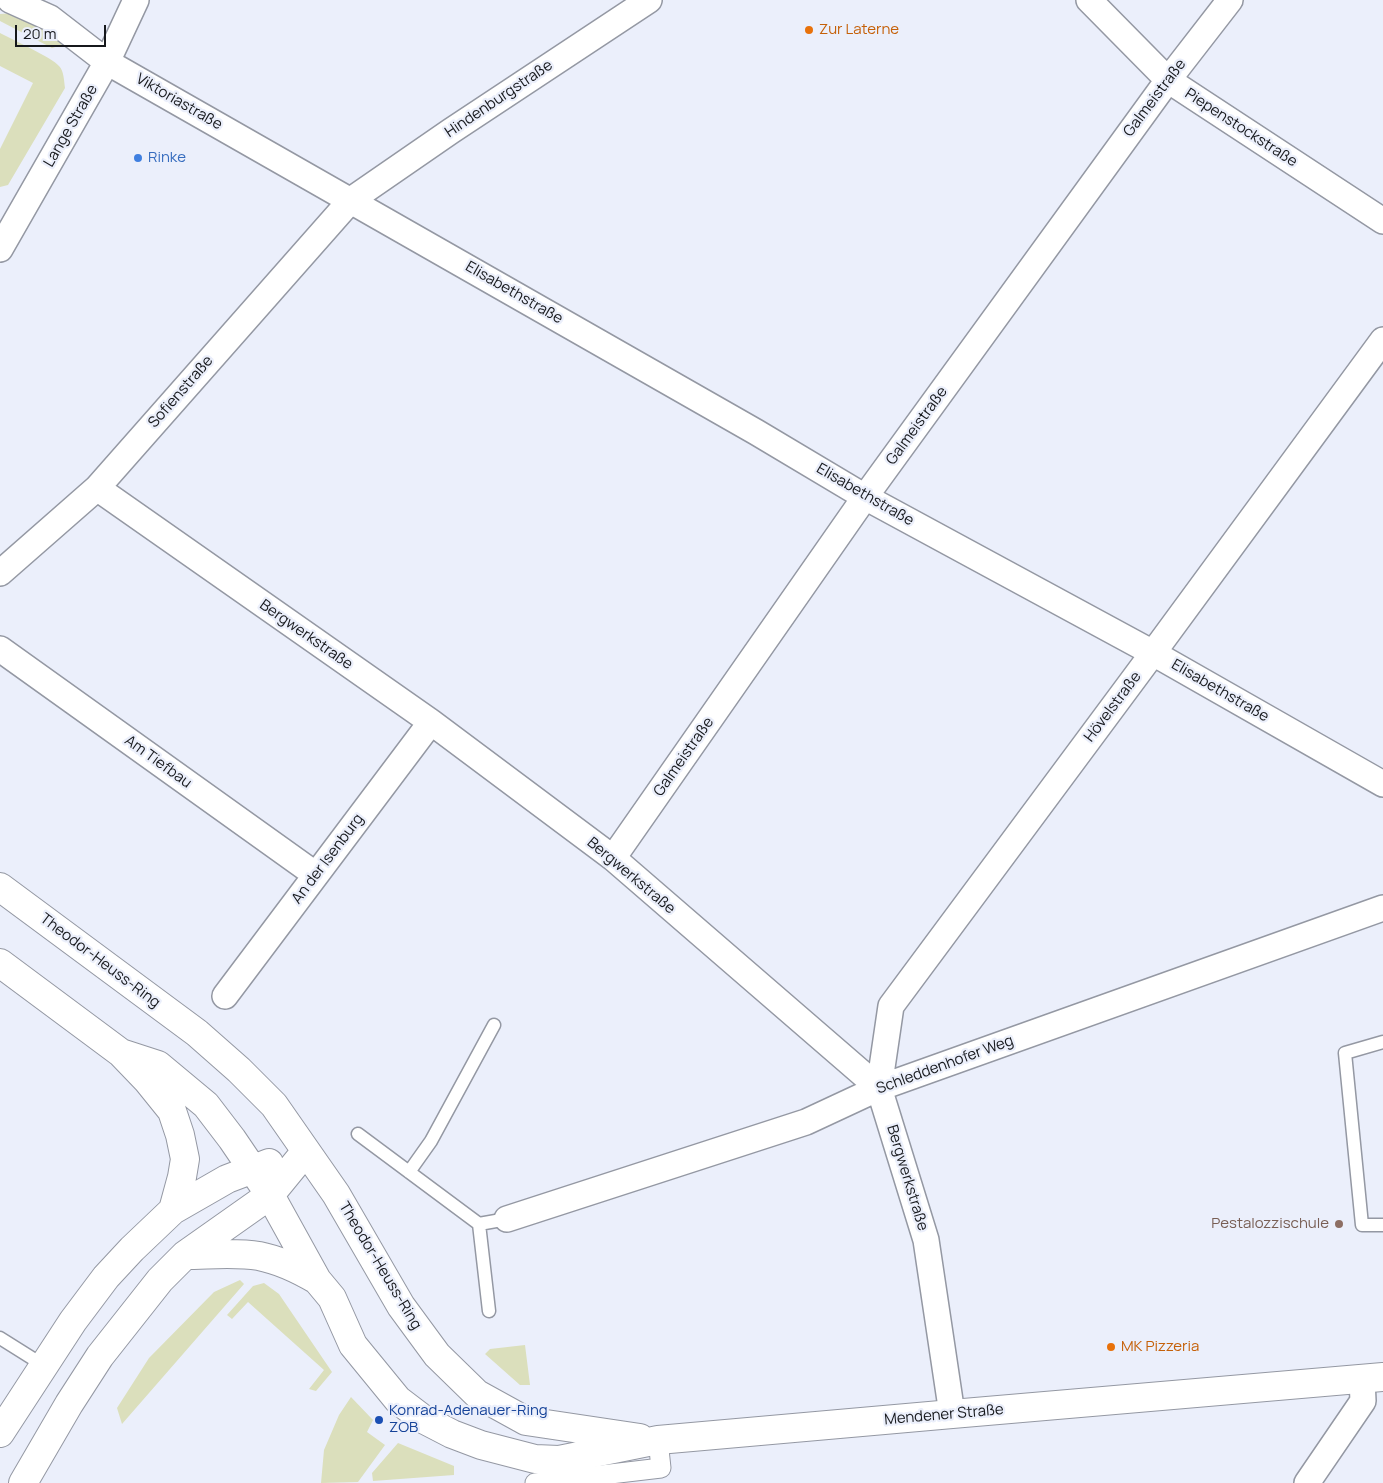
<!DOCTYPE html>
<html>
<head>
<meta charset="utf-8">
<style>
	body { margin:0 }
	#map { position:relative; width:1383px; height:1483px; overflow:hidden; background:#ebeffb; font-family:Manrope,sans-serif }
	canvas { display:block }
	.scale { position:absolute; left:15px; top:25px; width:91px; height:22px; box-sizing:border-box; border:2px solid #16181c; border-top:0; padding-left:6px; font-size:15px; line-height:18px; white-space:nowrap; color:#16181c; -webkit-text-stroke:4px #ebeffb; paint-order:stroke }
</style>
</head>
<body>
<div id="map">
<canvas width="1383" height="1483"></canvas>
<div class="scale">20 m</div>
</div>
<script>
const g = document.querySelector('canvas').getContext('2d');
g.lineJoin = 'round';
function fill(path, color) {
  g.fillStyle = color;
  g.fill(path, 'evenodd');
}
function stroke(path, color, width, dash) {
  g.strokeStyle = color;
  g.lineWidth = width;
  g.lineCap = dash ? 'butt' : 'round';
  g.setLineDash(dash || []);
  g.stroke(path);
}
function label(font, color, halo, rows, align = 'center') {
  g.font = font + ' Manrope,sans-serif';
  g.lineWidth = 4.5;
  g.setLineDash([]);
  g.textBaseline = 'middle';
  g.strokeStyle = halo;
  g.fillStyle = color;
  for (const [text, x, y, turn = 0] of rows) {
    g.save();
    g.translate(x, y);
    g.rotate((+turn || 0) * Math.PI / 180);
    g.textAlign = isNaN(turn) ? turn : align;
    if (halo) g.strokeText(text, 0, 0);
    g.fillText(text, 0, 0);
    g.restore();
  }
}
fill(new Path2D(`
	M 16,13 L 52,33 L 62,45 L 52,48 L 0,21 L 0,14 Z
	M 0,33 C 11,39 53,58 59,66 C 64,71 64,81 65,88 L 8,185 L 0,187 L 0,149 L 33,83 L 0,66 Z
	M 240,1280 L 244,1284 L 122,1424 L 117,1408 L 149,1358 L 214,1292 Z
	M 264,1283 L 279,1294 L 332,1372 L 316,1391 L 309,1389 L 324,1370 L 248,1302 L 232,1319 L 227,1315 L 253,1286 Z
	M 525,1345 L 530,1385 L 520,1385 L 485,1354 L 490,1349 Z
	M 351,1397 L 373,1420 L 367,1432 L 385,1445 L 358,1482 L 321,1483 L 324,1450 L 339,1415 Z
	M 398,1443 L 454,1466 L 454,1475 L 373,1481 L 372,1473 Z`), '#dbdfbc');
const service = new Path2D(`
	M 1383,1042 L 1345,1053 L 1362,1225 L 1383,1225
	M 358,1134 L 479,1224 L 507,1219
	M 409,1172 L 431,1141 L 494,1025
	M 479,1224 L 489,1311
	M 0,1338 L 43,1365`);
const pedestrian = new Path2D(`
	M 535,1483 L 661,1468 L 658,1440`);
const minor = new Path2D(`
	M 10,0 L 50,18 L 107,62 L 756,432 L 865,497 L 1153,653 L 1383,784
	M 1089,0 L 1168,80 L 1383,221
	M 0,249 L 107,62 L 136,0
	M 97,488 L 431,722 L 613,858 L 879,1088 L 926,1240 L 952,1414
	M 0,573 L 97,488 L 351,200 L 451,131 L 649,0
	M 0,649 L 316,875
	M 613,858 L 865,497 L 1168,80 L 1230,0
	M 225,996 L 431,722
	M 879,1088 L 891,1006 L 1153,653 L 1383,340
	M 507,1219 L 806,1122 L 879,1088 L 1383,908
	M 1307,1483 L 1363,1401 L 1362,1379`);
const secondary = new Path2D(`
	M 0,887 L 197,1033 L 239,1070 L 274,1105 L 336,1194 L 401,1306 L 437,1355 L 477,1394 L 526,1421 L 640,1438
	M 0,963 L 121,1053 L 158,1065 L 206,1105 L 232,1139 L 270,1195 L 317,1280 L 332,1298 L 353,1345 L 398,1400 L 423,1419 L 452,1434 L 481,1445 L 535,1459 L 559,1460 L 658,1440 L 952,1414 L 1383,1377
	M 122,1054 L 147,1080 L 172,1111 L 180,1135 L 185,1159 L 182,1177 L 173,1210
	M 185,1255 C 209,1255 235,1252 259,1256 C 279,1260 300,1270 317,1280
	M 0,1433 L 73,1321 L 106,1277 L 132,1249 L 173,1210 L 227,1179 L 269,1163
	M 23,1483 L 69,1404 L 100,1356 L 160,1280 L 185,1255 L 270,1195 L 306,1151`);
stroke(service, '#9498a3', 15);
stroke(pedestrian, '#9498a3', 21);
stroke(minor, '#9498a3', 28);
stroke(secondary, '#9498a3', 30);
stroke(service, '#fff', 12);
stroke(pedestrian, '#fff', 19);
stroke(minor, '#fff', 25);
stroke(secondary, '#fff', 28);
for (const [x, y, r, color] of [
	[809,30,5,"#e8710a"],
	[138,158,5,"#3f7fe0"],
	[1339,1224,5,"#8d6e63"],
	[1111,1347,5,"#e8710a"],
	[379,1420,5,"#1a4fb4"]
]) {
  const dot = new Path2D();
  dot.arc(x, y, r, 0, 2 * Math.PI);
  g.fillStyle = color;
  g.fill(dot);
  stroke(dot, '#ebeffb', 2);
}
label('15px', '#c56008', '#ebeffb', [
	["Zur Laterne",819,30],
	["MK Pizzeria",1121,1347]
], 'left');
label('15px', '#16181c', '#ebeffb', [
	["Galmeistraße",1155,98,-53],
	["Hindenburgstraße",499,99,-34],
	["Viktoriastraße",179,102,30],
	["Lange Straße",71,126,-60],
	["Piepenstockstraße",1241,128,33],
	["Elisabethstraße",514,293,30],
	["Sofienstraße",181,392,-49],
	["Galmeistraße",917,426,-54],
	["Elisabethstraße",865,495,30],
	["Bergwerkstraße",306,635,35],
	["Elisabethstraße",1220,691,30],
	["Hövelstraße",1113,707,-53],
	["Galmeistraße",684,757,-55],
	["Am Tiefbau",158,762,36],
	["An der Isenburg",328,859,-53],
	["Bergwerkstraße",631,876,40],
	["Theodor-Heuss-Ring",100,961,37],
	["Schleddenhofer Weg",945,1065,-20],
	["Bergwerkstraße",907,1178,73],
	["Theodor-Heuss-Ring",380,1266,59],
	["Mendener Straße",944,1415,-5]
]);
label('15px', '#366cbe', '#ebeffb', [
	["Rinke",148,158]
], 'left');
label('15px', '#785e54', '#ebeffb', [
	["Pestalozzischule",1329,1224]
], 'right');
label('15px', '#164399', '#ebeffb', [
	["Konrad-Adenauer-Ring",389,1411],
	["ZOB",389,1428]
], 'left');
</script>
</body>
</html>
